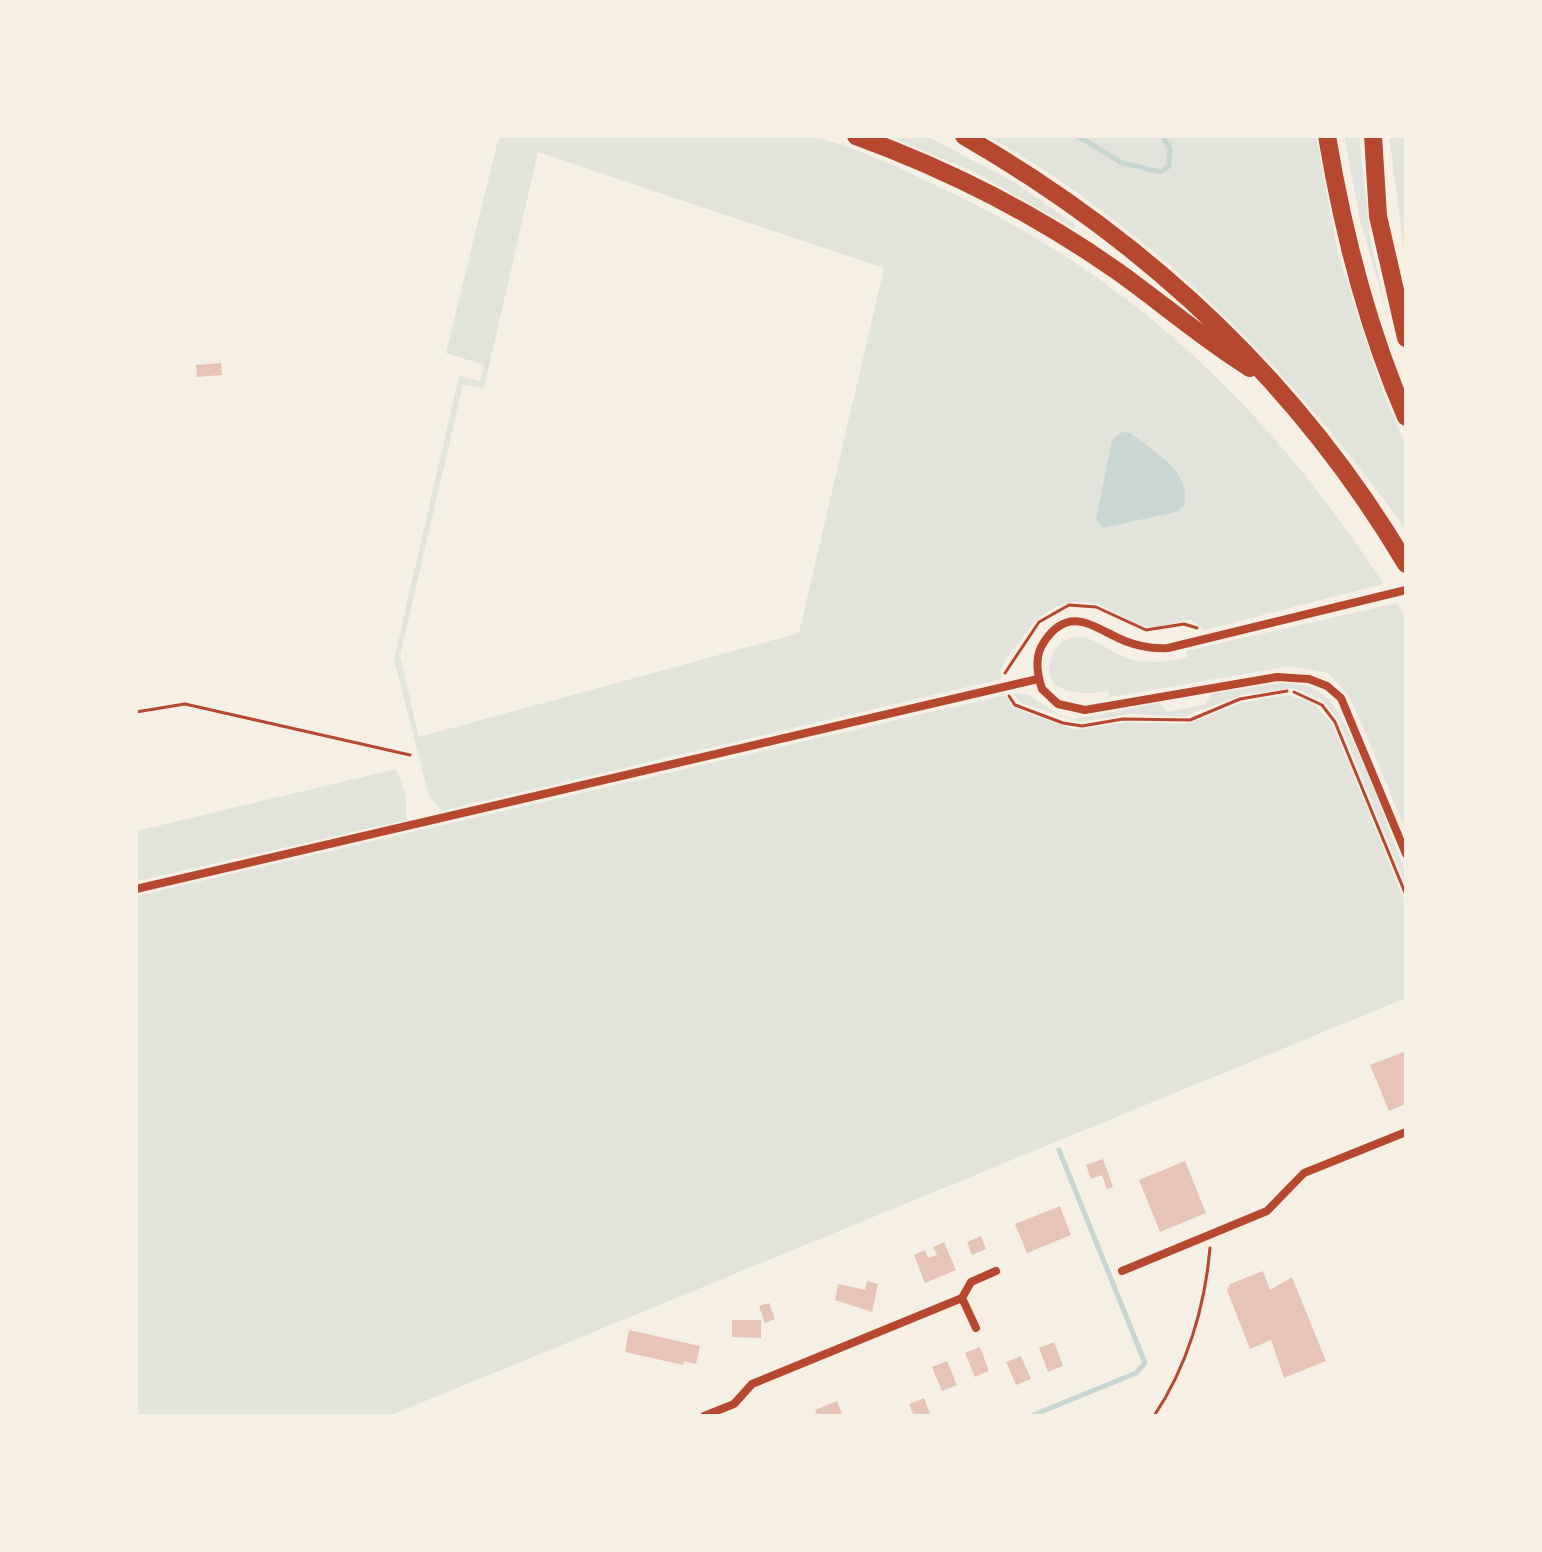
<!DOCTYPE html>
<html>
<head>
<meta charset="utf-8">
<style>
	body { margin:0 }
	#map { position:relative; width:1542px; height:1552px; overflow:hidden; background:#f6efe4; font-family:Rubik,sans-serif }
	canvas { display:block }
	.frame { position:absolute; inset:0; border:138px solid #f6efe4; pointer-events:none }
</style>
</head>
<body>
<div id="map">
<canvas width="1542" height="1552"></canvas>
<div class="frame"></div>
</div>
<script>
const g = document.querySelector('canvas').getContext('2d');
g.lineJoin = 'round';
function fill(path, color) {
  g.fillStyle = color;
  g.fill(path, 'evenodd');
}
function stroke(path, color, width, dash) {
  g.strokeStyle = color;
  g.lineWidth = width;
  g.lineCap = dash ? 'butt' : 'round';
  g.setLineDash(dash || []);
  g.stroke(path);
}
fill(new Path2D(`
	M 499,136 C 572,136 645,136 717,136 C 746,136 780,131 808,136 C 850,144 894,166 933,184 C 1131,275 1265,404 1384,584 L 1204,630 L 1191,620 C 1176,620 1163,628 1148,627 C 1132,625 1122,615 1109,609 C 1076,592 1042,607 1023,637 C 1014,651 1000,661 1001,679 L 441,811 L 429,796 L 394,659 L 459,376 L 480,381 L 484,365 L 446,353 ZM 538,152 L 884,268 L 799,633 L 419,737 L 400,656 L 463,385 L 484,388 Z
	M 889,136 L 927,136 L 1014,182 L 1076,225 L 1075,229 L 974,172 Z
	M 987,136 L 1316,136 L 1338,254 L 1379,381 L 1406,447 L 1406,530 C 1293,372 1157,231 987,136 Z
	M 1344,136 L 1359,136 L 1371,243 L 1387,313 L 1360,220 Z
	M 1389,136 L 1406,136 L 1406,266 Z
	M 1397,603 L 1406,619 L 1406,831 L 1350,697 L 1328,673 L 1291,666 L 1110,697 L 1108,691 C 1077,697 1032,692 1056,648 C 1083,621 1103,651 1130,659 C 1150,664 1168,662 1187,657 L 1186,651 Z
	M 1277,684 C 1293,682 1310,684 1324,695 C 1351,716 1390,835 1406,873 L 1406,885 L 1339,721 L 1322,700 L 1293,688 L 1242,695 L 1182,717 L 1130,714 L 1080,722 L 1021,703 L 1013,693 L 1029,695 L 1058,714 L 1075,719 L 1159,703 L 1167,712 L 1205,704 L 1212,693 Z
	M 1005,695 L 1018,710 L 1077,730 L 1126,722 L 1187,724 L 1244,702 L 1288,695 L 1313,703 L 1333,725 L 1406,905 L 1406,998 L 389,1416 L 136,1416 L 136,896 Z
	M 396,769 L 406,795 L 406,820 L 136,881 L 136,831 Z`), '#e2e4dc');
fill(new Path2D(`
	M 1122,432 L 1131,433 C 1155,454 1192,471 1184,506 L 1175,512 L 1103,528 L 1096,519 L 1112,440 Z`), '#c9d6d2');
stroke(new Path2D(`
	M 1078,136 L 1122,163 L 1161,172 L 1169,166 L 1170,149 L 1162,136
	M 1031,1416 L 1136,1373 L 1145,1363 L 1059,1150`), '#c9d6d2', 5);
fill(new Path2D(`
	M 221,363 L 222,375 L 197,377 L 196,365 Z
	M 1406,1051 L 1406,1104 L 1389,1111 L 1370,1065 Z
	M 1103,1159 L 1113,1187 L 1107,1189 L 1102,1175 L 1091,1179 L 1086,1165 Z
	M 1185,1161 L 1206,1213 L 1160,1232 L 1139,1180 Z
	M 1060,1206 L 1071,1235 L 1027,1253 L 1015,1224 Z
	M 981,1236 L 986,1249 L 972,1255 L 967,1242 Z
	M 944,1242 L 956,1270 L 925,1283 L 914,1255 L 925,1250 L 928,1258 L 937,1255 L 933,1247 Z
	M 1263,1271 L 1270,1290 L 1292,1277 L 1326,1361 L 1284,1378 L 1271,1340 L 1250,1349 L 1227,1290 L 1230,1284 Z
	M 867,1281 L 878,1284 L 872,1312 L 835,1300 L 838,1284 L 865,1290 Z
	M 769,1303 L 775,1319 L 765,1323 L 759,1306 Z
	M 732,1320 L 761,1320 L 761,1338 L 732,1337 Z
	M 629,1330 L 700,1346 L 696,1364 L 684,1361 L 683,1365 L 625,1352 Z
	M 1054,1342 L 1063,1366 L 1048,1372 L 1039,1348 Z
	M 980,1347 L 989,1371 L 975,1377 L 965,1353 Z
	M 1021,1356 L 1031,1379 L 1016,1385 L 1006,1362 Z
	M 947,1361 L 957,1385 L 942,1391 L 932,1367 Z
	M 924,1398 L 931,1416 L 914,1416 L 909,1404 Z
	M 837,1401 L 843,1416 L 817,1416 L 815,1410 Z`), '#e6c5b7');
stroke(new Path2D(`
	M 1005,673 L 1039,622 L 1069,605 L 1096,607 L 1146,630 L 1184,624 L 1197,628
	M 1294,692 L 1322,705 L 1335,722 L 1406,895
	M 1009,696 L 1015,705 L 1063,723 L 1082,726 L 1123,719 L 1190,720 L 1240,699 L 1287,691
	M 136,712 L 185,704 L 410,755
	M 1154,1416 C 1187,1367 1205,1307 1210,1248`), '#b5482f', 3);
stroke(new Path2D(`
	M 1406,590 L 1168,648 C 1152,649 1140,647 1125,641 C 1095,629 1070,603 1044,642 C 1034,656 1037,674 1042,689 L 1058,704 L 1085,710 L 1277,677 L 1309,679 L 1327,686 L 1341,698 L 1406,854
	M 136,889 L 1038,679
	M 1122,1271 L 1267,1211 L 1304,1173 L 1406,1132
	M 962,1298 L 976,1328
	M 704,1416 L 734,1404 L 752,1384 L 962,1298 L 971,1282 L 996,1271`), '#b5482f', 8);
stroke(new Path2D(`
	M 856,136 C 949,170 1036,214 1117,271 C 1162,303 1203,339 1250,368
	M 964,136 C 1146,241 1298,382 1406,564
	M 1327,136 C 1343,232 1367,327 1406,417
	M 1373,136 L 1378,216 L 1406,338`), '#b5482f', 18);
</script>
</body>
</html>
